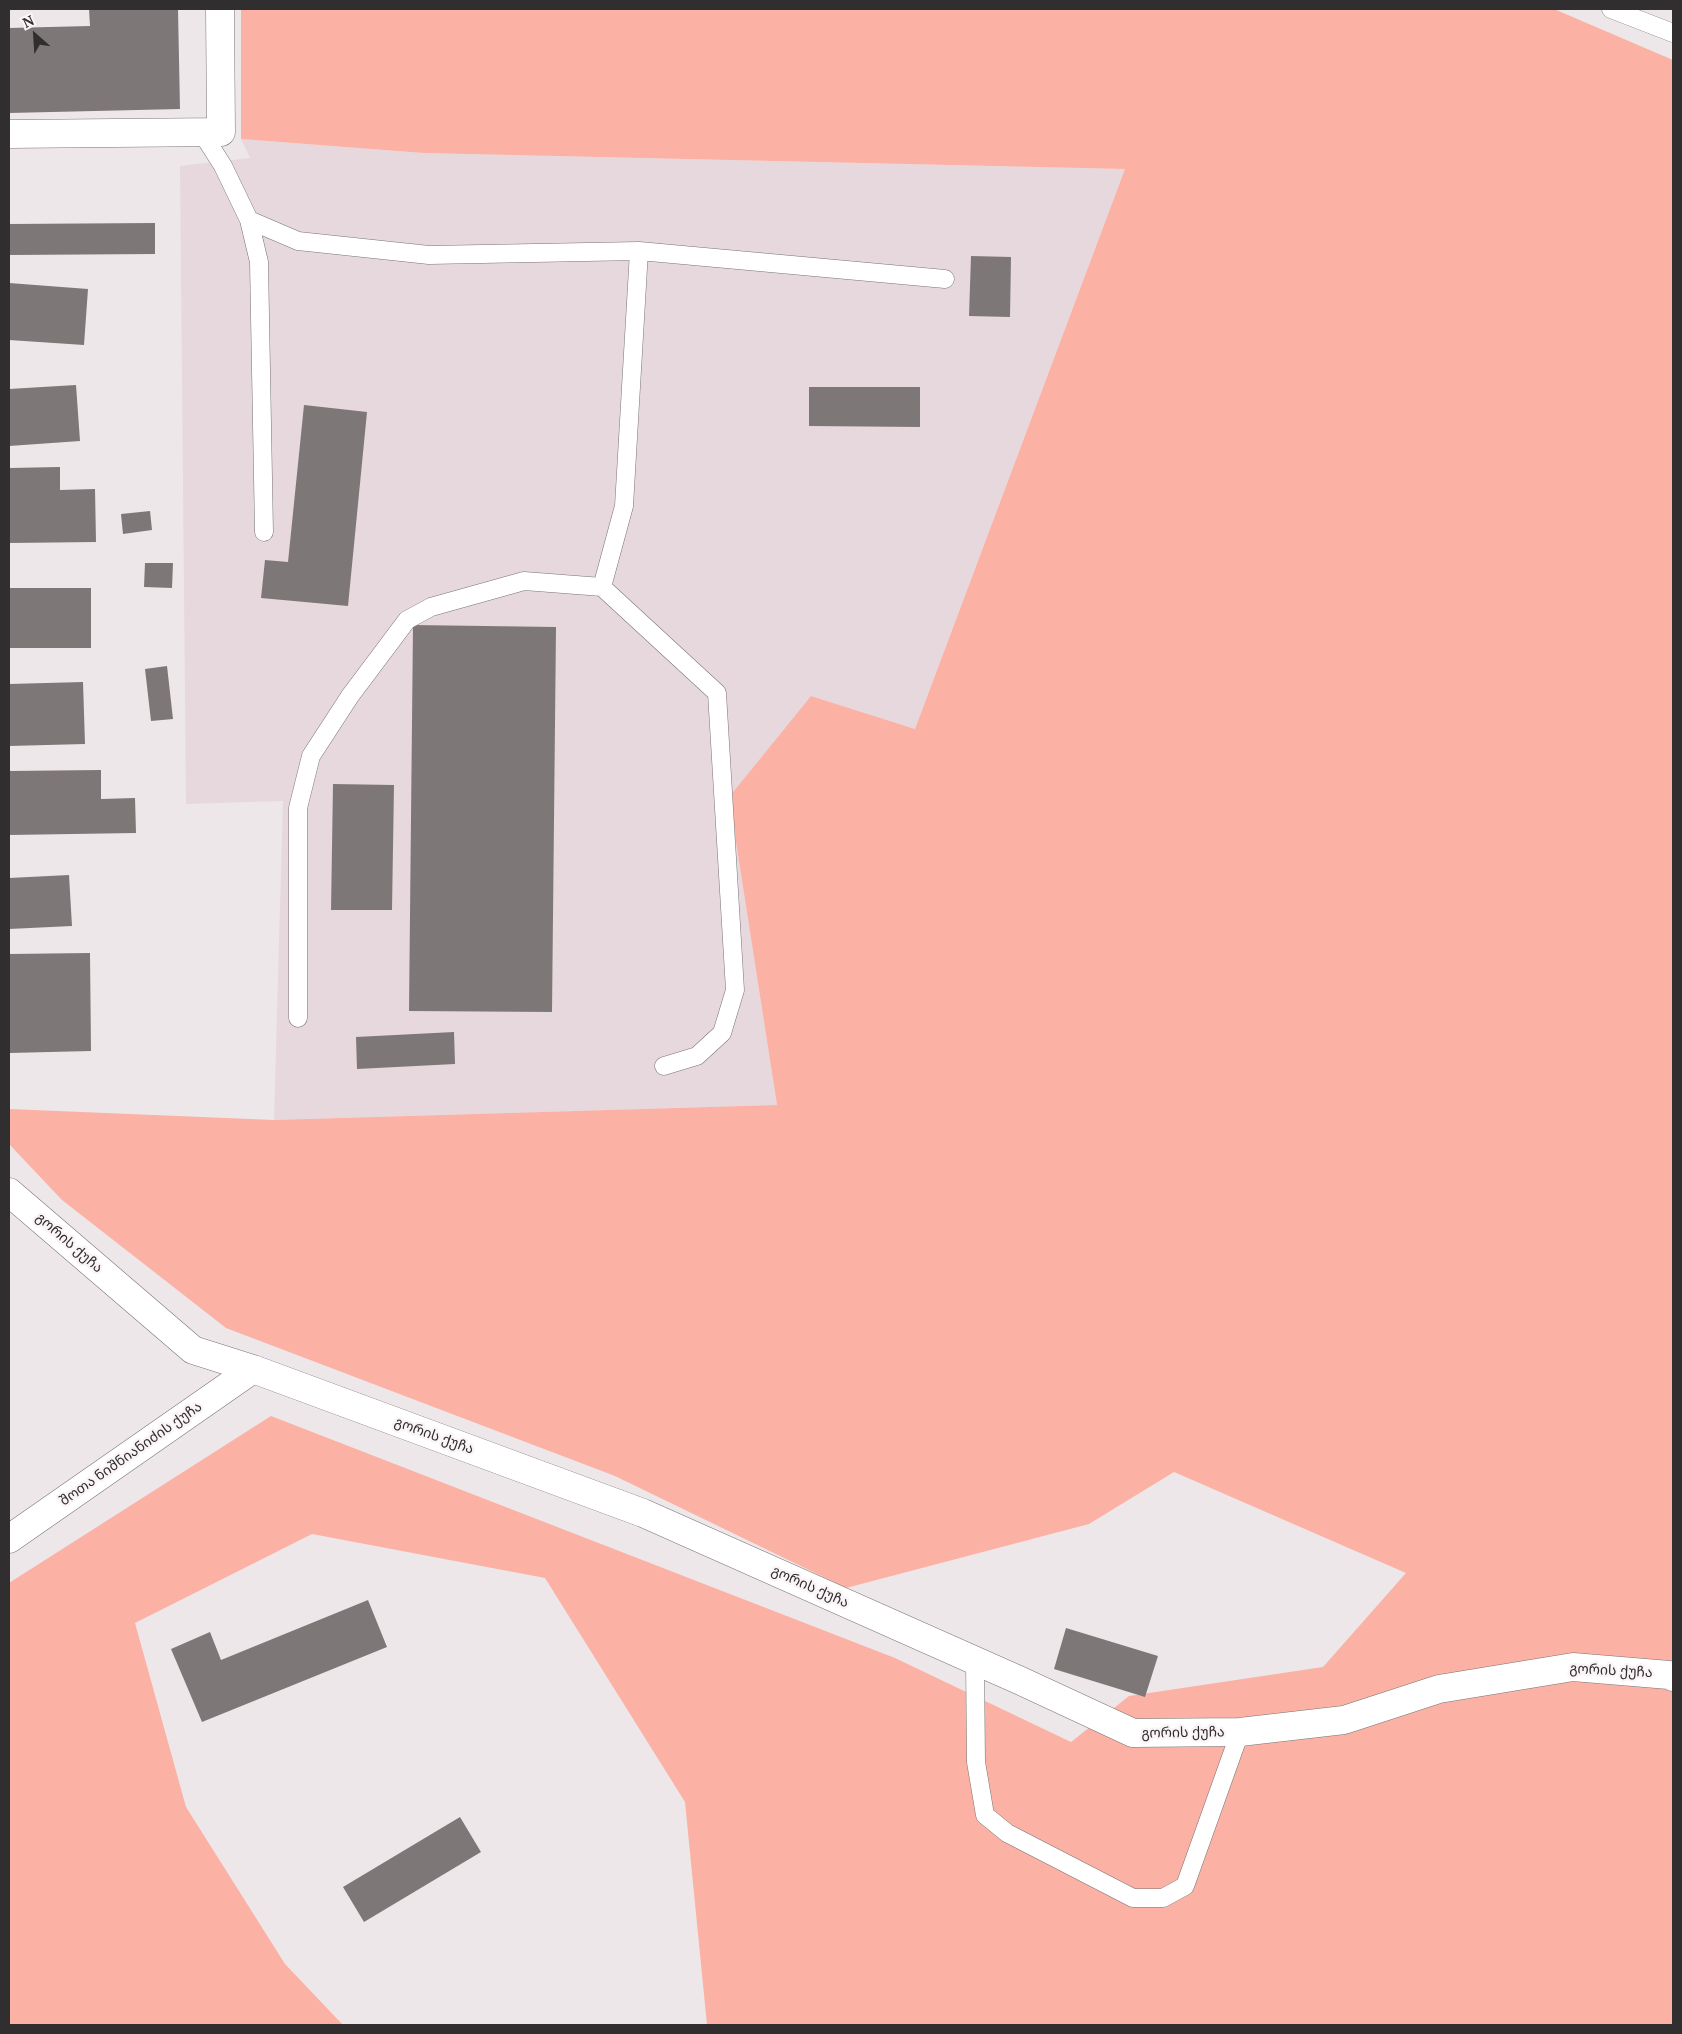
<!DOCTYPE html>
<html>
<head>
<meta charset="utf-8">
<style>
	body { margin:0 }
	#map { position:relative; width:1682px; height:2034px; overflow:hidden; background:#eee7ea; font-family:"PT Serif",serif }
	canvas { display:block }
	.frame { position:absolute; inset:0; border:10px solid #312e2f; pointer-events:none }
	.north { position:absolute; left:10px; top:10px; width:50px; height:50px; -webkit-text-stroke:4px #fbf4f7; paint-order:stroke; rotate:334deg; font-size:14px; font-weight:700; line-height:20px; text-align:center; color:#312e2f }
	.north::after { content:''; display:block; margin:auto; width:18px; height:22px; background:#312e2f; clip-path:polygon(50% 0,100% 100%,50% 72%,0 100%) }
</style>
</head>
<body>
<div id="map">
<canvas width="1682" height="2034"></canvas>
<div class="frame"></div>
<div class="north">N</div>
</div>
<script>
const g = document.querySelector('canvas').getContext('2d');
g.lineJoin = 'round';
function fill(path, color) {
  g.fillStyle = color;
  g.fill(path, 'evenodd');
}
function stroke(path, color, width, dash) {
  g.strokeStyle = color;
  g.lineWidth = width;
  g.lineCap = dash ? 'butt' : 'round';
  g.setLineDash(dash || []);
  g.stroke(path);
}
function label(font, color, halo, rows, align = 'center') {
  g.font = font + ' "PT Serif","Noto Sans Georgian",serif';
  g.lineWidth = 5;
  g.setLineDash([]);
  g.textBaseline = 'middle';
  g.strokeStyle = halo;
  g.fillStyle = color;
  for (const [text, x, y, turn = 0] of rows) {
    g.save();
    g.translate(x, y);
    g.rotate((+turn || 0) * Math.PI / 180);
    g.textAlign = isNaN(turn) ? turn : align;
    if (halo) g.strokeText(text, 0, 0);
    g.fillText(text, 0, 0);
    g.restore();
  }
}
fill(new Path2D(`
	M 241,139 L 423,153 L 1125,169 L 915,729 L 811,696 L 729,797 L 777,1105 L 274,1120 L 283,801 L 186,804 L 180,166 L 250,158 Z`), '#e7d8de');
fill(new Path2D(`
	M 241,9 L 1554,9 L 1673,60 L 1673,2025 L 707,2025 L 685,1802 L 545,1578 L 312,1534 L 135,1623 L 186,1807 L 285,1964 L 343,2025 L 9,2025 L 9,1583 L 271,1416 L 895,1658 L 1071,1742 L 1129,1696 L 1323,1667 L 1406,1573 L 1174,1472 L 1089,1524 L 846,1588 L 615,1476 L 226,1328 L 62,1200 L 9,1144 L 9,1109 L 274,1120 L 777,1105 L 729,797 L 811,696 L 915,729 L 1125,169 L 423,153 L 241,139 Z`), '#fbb1a4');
fill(new Path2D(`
	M 89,9 L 178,9 L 180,109 L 9,113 L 9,28 L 90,26 Z
	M 155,223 L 155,254 L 9,255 L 9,224 Z
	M 971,256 L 1011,257 L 1010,317 L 969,316 Z
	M 9,283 L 88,289 L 84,345 L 9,340 Z
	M 76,385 L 80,441 L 9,446 L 9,389 Z
	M 809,387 L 920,387 L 920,427 L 809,426 Z
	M 304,405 L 367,412 L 348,606 L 261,598 L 265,560 L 288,562 Z
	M 60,467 L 60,490 L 95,489 L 96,542 L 9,543 L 9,468 Z
	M 150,511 L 152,530 L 123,534 L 121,514 Z
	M 145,563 L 173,563 L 172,588 L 144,587 Z
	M 9,588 L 91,588 L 91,648 L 9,648 Z
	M 413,625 L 556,627 L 552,1012 L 409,1011 Z
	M 167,666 L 173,719 L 151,721 L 145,669 Z
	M 83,682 L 85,744 L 9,746 L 9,684 Z
	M 101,770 L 101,799 L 135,798 L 136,833 L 9,835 L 9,771 Z
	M 333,784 L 394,785 L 392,910 L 331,910 Z
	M 69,875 L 72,926 L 9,929 L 9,878 Z
	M 90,953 L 91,1051 L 9,1053 L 9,954 Z
	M 454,1032 L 455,1064 L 357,1069 L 356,1037 Z
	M 368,1600 L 387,1647 L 202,1722 L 171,1649 L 210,1632 L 221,1660 Z
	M 1066,1628 L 1158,1656 L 1145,1697 L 1054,1669 Z
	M 460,1817 L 481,1852 L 364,1922 L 343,1887 Z`), '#7e7778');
const service = new Path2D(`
	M 1611,9 L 1673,33
	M 202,133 L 223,166 L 249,220 L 259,262 L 264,532
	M 249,220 L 298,241 L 429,255 L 639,251 L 945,279
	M 639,251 L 624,506 L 602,587 L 717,693 L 735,990 L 722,1033 L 697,1056 L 664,1066
	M 298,1018 L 298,808 L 311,756 L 350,696 L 407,620 L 431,607 L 524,581 L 602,587
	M 975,1661 L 976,1762 L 985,1815 L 1007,1833 L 1133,1898 L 1163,1898 L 1185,1886 L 1240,1732`);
const minor = new Path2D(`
	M 9,134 L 221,132 L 220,9
	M 9,1192 L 193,1350 L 253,1369 L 643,1513 L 1021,1681 L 1133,1733 L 1240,1732 L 1344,1720 L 1439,1689 L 1573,1667 L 1669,1675 L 1673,1677
	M 9,1539 L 253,1369`);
stroke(service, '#7a7376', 19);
stroke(minor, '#7a7376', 29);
stroke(service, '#fff', 18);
stroke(minor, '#fff', 28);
label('14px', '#312e2f', '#fbf4f7', [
	["გორის ქუჩა",69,1243,41],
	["გორის ქუჩა",434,1436,20],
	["შოთა ნიშნიანიძის ქუჩა",131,1454,-35],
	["გორის ქუჩა",810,1587,24],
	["გორის ქუჩა",1611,1671,3],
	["გორის ქუჩა",1183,1733,-1]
]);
</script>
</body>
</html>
